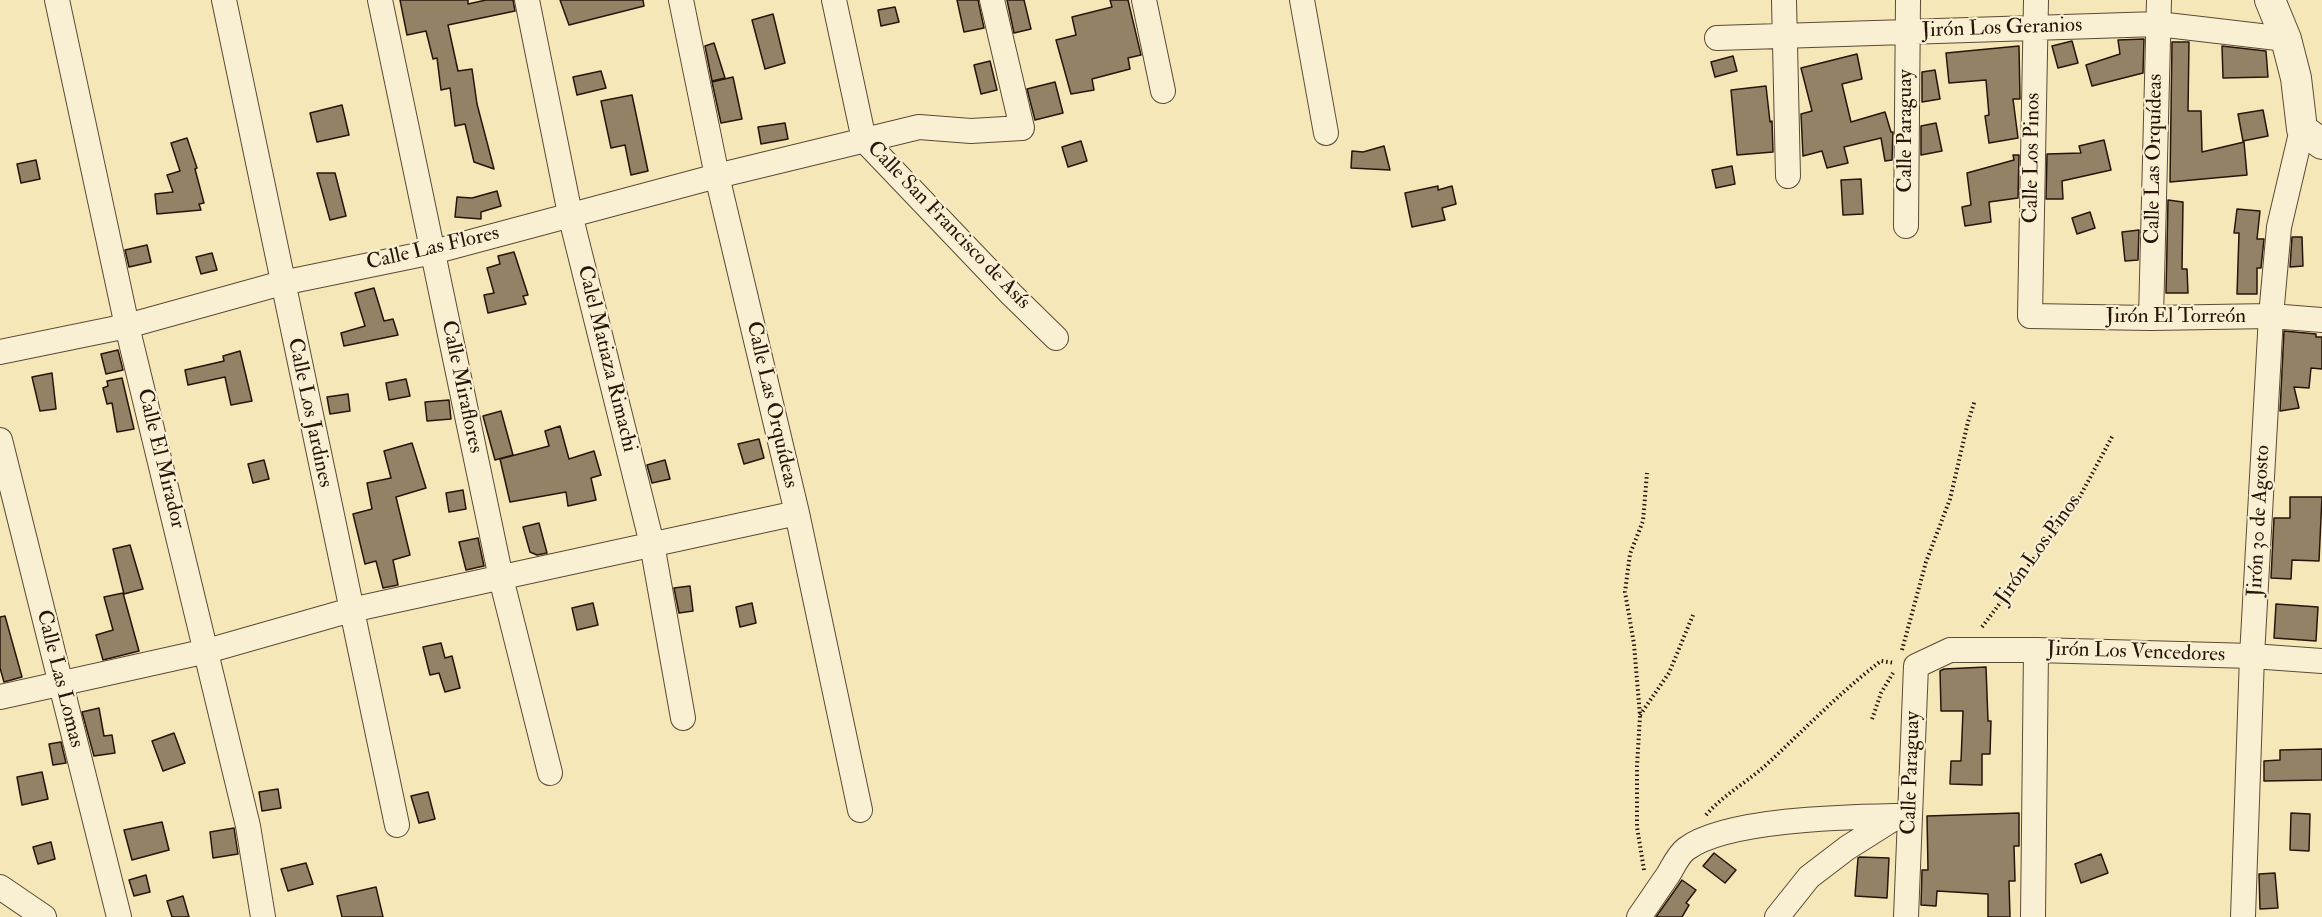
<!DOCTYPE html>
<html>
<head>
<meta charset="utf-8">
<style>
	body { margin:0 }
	canvas { display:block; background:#f6e7b9 }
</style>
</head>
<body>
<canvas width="2322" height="917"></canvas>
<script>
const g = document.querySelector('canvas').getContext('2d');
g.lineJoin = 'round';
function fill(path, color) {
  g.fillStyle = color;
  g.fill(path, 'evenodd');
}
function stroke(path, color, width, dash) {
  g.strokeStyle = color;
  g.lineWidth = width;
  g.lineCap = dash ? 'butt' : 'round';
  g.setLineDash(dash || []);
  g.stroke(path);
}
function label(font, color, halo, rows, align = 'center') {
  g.font = font + ' "IM FELL Double Pica",serif';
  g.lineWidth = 4.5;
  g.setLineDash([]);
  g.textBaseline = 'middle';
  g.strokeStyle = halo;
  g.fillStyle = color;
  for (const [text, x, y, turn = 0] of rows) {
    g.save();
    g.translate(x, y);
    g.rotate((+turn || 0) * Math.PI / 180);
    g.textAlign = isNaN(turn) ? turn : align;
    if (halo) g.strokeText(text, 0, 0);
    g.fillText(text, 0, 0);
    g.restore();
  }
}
const building = new Path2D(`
	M 400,0 L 468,0 L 468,4 L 486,0 L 513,0 L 515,11 L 448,25 L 458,71 L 472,69 L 477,104 L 494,169 L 474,162 L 465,124 L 455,126 L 450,88 L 441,90 L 437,58 L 433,59 L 426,31 L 407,35 Z
	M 560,0 L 643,0 L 644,6 L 569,25 Z
	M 957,0 L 978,0 L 984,28 L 964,32 Z
	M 1007,0 L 1024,0 L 1031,29 L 1014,33 Z
	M 1110,0 L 1128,0 L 1141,55 L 1128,58 L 1130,69 L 1092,79 L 1094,90 L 1071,94 L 1056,40 L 1076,35 L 1072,17 L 1112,7 Z
	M 895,7 L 899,22 L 881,26 L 878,10 Z
	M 773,14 L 785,63 L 765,69 L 752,20 Z
	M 2144,39 L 2143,73 L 2092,86 L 2086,65 L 2120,54 L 2118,40 Z
	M 2072,41 L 2078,63 L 2058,68 L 2052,46 Z
	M 2172,42 L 2189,42 L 2188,111 L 2201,111 L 2202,152 L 2244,142 L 2247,175 L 2170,182 Z
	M 714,43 L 725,78 L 712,81 L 705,46 Z
	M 2019,46 L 2020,99 L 2013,99 L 2018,138 L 1989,143 L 1985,116 L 1989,115 L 1986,80 L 1949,83 L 1946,53 Z
	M 2222,46 L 2266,51 L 2268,77 L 2223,78 Z
	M 1857,54 L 1862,79 L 1842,84 L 1851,122 L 1885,112 L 1891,132 L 1893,132 L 1892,160 L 1885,161 L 1881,138 L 1844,147 L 1848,163 L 1827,168 L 1822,151 L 1803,156 L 1801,114 L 1812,111 L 1801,68 Z
	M 1733,56 L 1737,71 L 1715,77 L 1711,62 Z
	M 990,61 L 997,90 L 981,94 L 974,65 Z
	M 1935,70 L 1940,99 L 1922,102 L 1922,72 Z
	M 601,71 L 606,88 L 577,95 L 573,77 Z
	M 733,77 L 742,119 L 721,123 L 712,82 Z
	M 1055,82 L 1063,113 L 1035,120 L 1027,89 Z
	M 1766,86 L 1770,122 L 1772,121 L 1773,152 L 1737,155 L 1731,90 Z
	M 632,95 L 648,171 L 631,175 L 625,145 L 611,148 L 601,101 Z
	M 342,105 L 349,135 L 317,142 L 310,113 Z
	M 2263,110 L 2268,136 L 2243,141 L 2238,114 Z
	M 785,123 L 788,139 L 761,144 L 758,127 Z
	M 1936,123 L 1942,151 L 1921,155 L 1921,126 Z
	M 187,138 L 197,168 L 195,169 L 204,203 L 199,204 L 201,210 L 157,214 L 155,194 L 173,192 L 167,175 L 180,171 L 171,143 Z
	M 2104,140 L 2111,170 L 2062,181 L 2063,199 L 2046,199 L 2047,154 L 2081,153 L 2079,146 Z
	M 1081,141 L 1087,161 L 1068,167 L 1062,147 Z
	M 1384,146 L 1390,170 L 1351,168 L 1352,151 L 1363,152 Z
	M 2013,155 L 2019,155 L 2018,198 L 1989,202 L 1991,222 L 1965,226 L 1962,207 L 1971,205 L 1967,173 L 2014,160 Z
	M 36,160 L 40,179 L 21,183 L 17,164 Z
	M 1732,166 L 1735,184 L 1716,188 L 1712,170 Z
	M 317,173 L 335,173 L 346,216 L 330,220 Z
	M 1861,179 L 1863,214 L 1843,215 L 1841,180 Z
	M 1438,186 L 1438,190 L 1452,186 L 1456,204 L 1442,208 L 1445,220 L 1412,227 L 1405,193 Z
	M 497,191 L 501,206 L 481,212 L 481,219 L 455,217 L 457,197 L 472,198 Z
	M 2168,200 L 2183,202 L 2182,269 L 2187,269 L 2188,293 L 2166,293 Z
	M 2237,209 L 2260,211 L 2257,239 L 2264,239 L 2261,268 L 2257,268 L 2257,294 L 2237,294 L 2239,233 L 2234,233 Z
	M 2090,212 L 2095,228 L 2077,234 L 2072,218 Z
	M 2139,230 L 2138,260 L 2125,261 L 2122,232 Z
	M 2292,237 L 2302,237 L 2303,266 L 2290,267 Z
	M 147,245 L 151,262 L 129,267 L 125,250 Z
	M 514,252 L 528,295 L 523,296 L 526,304 L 488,313 L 484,295 L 494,293 L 487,268 L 500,264 L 498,256 Z
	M 212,253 L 217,270 L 201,274 L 196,257 Z
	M 374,288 L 384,321 L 393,319 L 398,335 L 344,346 L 341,333 L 365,326 L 355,293 Z
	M 2284,331 L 2316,334 L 2316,337 L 2322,337 L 2322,369 L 2311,368 L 2309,388 L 2294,387 L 2299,408 L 2280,411 Z
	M 118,350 L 123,370 L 106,374 L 101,354 Z
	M 240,351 L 252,401 L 231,405 L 225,377 L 188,385 L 185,370 L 224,361 L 223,356 Z
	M 52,373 L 56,409 L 40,411 L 32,377 Z
	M 122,378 L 134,429 L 117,432 L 112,403 L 107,404 L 103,388 L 108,386 L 107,381 Z
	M 406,379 L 410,396 L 389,400 L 386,383 Z
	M 348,394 L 350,411 L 330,414 L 327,397 Z
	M 449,400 L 451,419 L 427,421 L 425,402 Z
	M 501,411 L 513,455 L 495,460 L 483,416 Z
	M 560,426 L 569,459 L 594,451 L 601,475 L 591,478 L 596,500 L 568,506 L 566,492 L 510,502 L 500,459 L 549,446 L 545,431 Z
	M 759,439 L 764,458 L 744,464 L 738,444 Z
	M 412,443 L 426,488 L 396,497 L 410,555 L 393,560 L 398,585 L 383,588 L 376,561 L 365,564 L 353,514 L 372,509 L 367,483 L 391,478 L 384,451 Z
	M 264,460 L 269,479 L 253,483 L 248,464 Z
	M 665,460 L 670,479 L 652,483 L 647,465 Z
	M 463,490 L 466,509 L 449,512 L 446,493 Z
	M 2290,497 L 2322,497 L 2319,561 L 2292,560 L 2291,579 L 2271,578 L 2274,518 L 2290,518 Z
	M 539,523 L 547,553 L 537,555 L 530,552 L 523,527 Z
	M 478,538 L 484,566 L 466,570 L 459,542 Z
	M 130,545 L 143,589 L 124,594 L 113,549 Z
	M 690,586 L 693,611 L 679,613 L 674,588 Z
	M 123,593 L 139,651 L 103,660 L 96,635 L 113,630 L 104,597 Z
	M 593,603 L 598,625 L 577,630 L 572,608 Z
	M 752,603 L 756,623 L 740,627 L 736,607 Z
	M 2276,604 L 2318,607 L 2316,641 L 2274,638 Z
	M 5,616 L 22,677 L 4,682 L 0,668 L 0,617 Z
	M 441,643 L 445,658 L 452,656 L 460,688 L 445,692 L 439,673 L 430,675 L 423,647 Z
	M 1986,667 L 1988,721 L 1991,721 L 1990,754 L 1982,754 L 1982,785 L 1950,784 L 1951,761 L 1961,761 L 1963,711 L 1941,711 L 1940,671 L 1944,669 Z
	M 99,708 L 104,736 L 112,735 L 115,753 L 94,756 L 82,712 Z
	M 174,733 L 185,763 L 163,771 L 152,741 Z
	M 61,742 L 66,763 L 53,765 L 49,744 Z
	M 2322,749 L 2322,780 L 2264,781 L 2264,761 L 2280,760 L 2280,750 Z
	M 42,772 L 48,799 L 22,805 L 17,777 Z
	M 278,789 L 281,808 L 262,811 L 259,792 Z
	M 428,792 L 435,819 L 419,823 L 411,796 Z
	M 2019,813 L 2019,846 L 2014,846 L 2015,881 L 2009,881 L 2010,917 L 1988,917 L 1988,894 L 1937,891 L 1936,906 L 1921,905 L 1922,870 L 1928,870 L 1927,816 Z
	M 2291,813 L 2310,814 L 2309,851 L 2290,850 Z
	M 162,822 L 169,850 L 132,860 L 124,830 Z
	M 234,828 L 238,854 L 213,858 L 210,832 Z
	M 51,842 L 55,859 L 38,864 L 33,847 Z
	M 1714,853 L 1736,870 L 1725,883 L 1703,866 Z
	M 2101,854 L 2108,873 L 2081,883 L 2075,864 Z
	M 1860,857 L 1889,858 L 1887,898 L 1855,896 L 1858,858 Z
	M 306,863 L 313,884 L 288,891 L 281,869 Z
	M 2275,873 L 2278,908 L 2260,909 L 2259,874 Z
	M 146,875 L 150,892 L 134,896 L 129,880 Z
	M 1682,880 L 1696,890 L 1686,903 L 1689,905 L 1682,917 L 1656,917 Z
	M 376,887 L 383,917 L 342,917 L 337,896 Z
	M 183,896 L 189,917 L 172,917 L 167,901 Z`);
fill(building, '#938265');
stroke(building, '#271509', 1.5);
const minor = new Path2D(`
	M 57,0 L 127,326 L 248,826 L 263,917
	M 224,0 L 397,825
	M 380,0 L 501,578 L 550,773
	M 527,0 L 570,214 L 652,544 L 683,718
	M 681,0 L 717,176 L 797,513 L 860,810
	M 834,0 L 864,140 L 1011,294 L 1056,338
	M 1144,0 L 1163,91
	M 1302,0 L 1326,133
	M 1784,0 L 1788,176
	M 2036,0 L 2030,316 L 2151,318 L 2271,316 L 2322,320
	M 1717,38 L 2158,24 L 2286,39
	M 1906,226 L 1908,0
	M 2151,318 L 2159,0
	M 0,352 L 127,326 L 282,283 L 433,252 L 717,176 L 919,127 L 971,131 L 1022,128 L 992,0
	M 0,440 L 119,917
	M 0,697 L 207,651 L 351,610 L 797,513
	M 0,887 L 44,917
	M 1639,917 C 1649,903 1658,889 1668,875 C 1673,867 1678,855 1686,849 C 1726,819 1846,817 1897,816
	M 1777,917 L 1809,877 L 1847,848 L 1896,817
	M 1906,917 L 1916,666 L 1950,650 L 2036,650 L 2252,656 L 2322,661
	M 2033,917 L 2036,650
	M 2243,917 L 2252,656 L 2271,316 L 2279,227 L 2302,129`);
const tertiary = new Path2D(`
	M 2270,0 L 2286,39 L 2296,78 L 2302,129 L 2322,144`);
stroke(minor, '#5b4a35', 26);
stroke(tertiary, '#5b4a35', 32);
stroke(new Path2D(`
	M 1982,627 L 2078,500 L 2113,435
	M 1902,650 L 1926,562 L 1950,499 L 1968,422 L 1975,400
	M 1640,715 L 1669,673 L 1693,615
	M 1872,719 L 1881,693 L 1893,673
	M 1706,815 C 1723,795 1746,783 1766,765 C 1804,730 1839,693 1881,661 L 1895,663
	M 1644,870 L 1637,827 L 1637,766 L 1640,716 L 1634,644 L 1625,592 L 1630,554 L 1643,521 L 1647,473`), '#271509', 4, [1.5, 3]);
stroke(minor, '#f9efd2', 24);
stroke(tertiary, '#f9efd2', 30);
label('21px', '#271509', '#f9efd2', [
	["Jirón Los Geranios",2002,29,-2],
	["Calle Paraguay",1906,131,-90],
	["Calle Los Pinos",2033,158,-89],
	["Calle Las Orquídeas",2155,159,-89],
	["Calle San Francisco de Asís",948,226,46],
	["Calle Las Flores",433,249,-13],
	["Jirón El Torreón",2176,317],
	["Calel Matiaza Rimachi",606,359,76],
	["Calle Miraflores",461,387,78],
	["Calle Las Orquídeas",771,405,77],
	["Calle Los Jardines",309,413,78],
	["Calle El Mirador",160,459,76],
	["Jirón 30 de Agosto",2260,521,-87],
	["Jirón Los Pinos",2039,550,-54],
	["Jirón Los Vencedores",2136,653,2],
	["Calle Las Lomas",59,679,76],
	["Calle Paraguay",1912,773,-88]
]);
</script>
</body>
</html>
